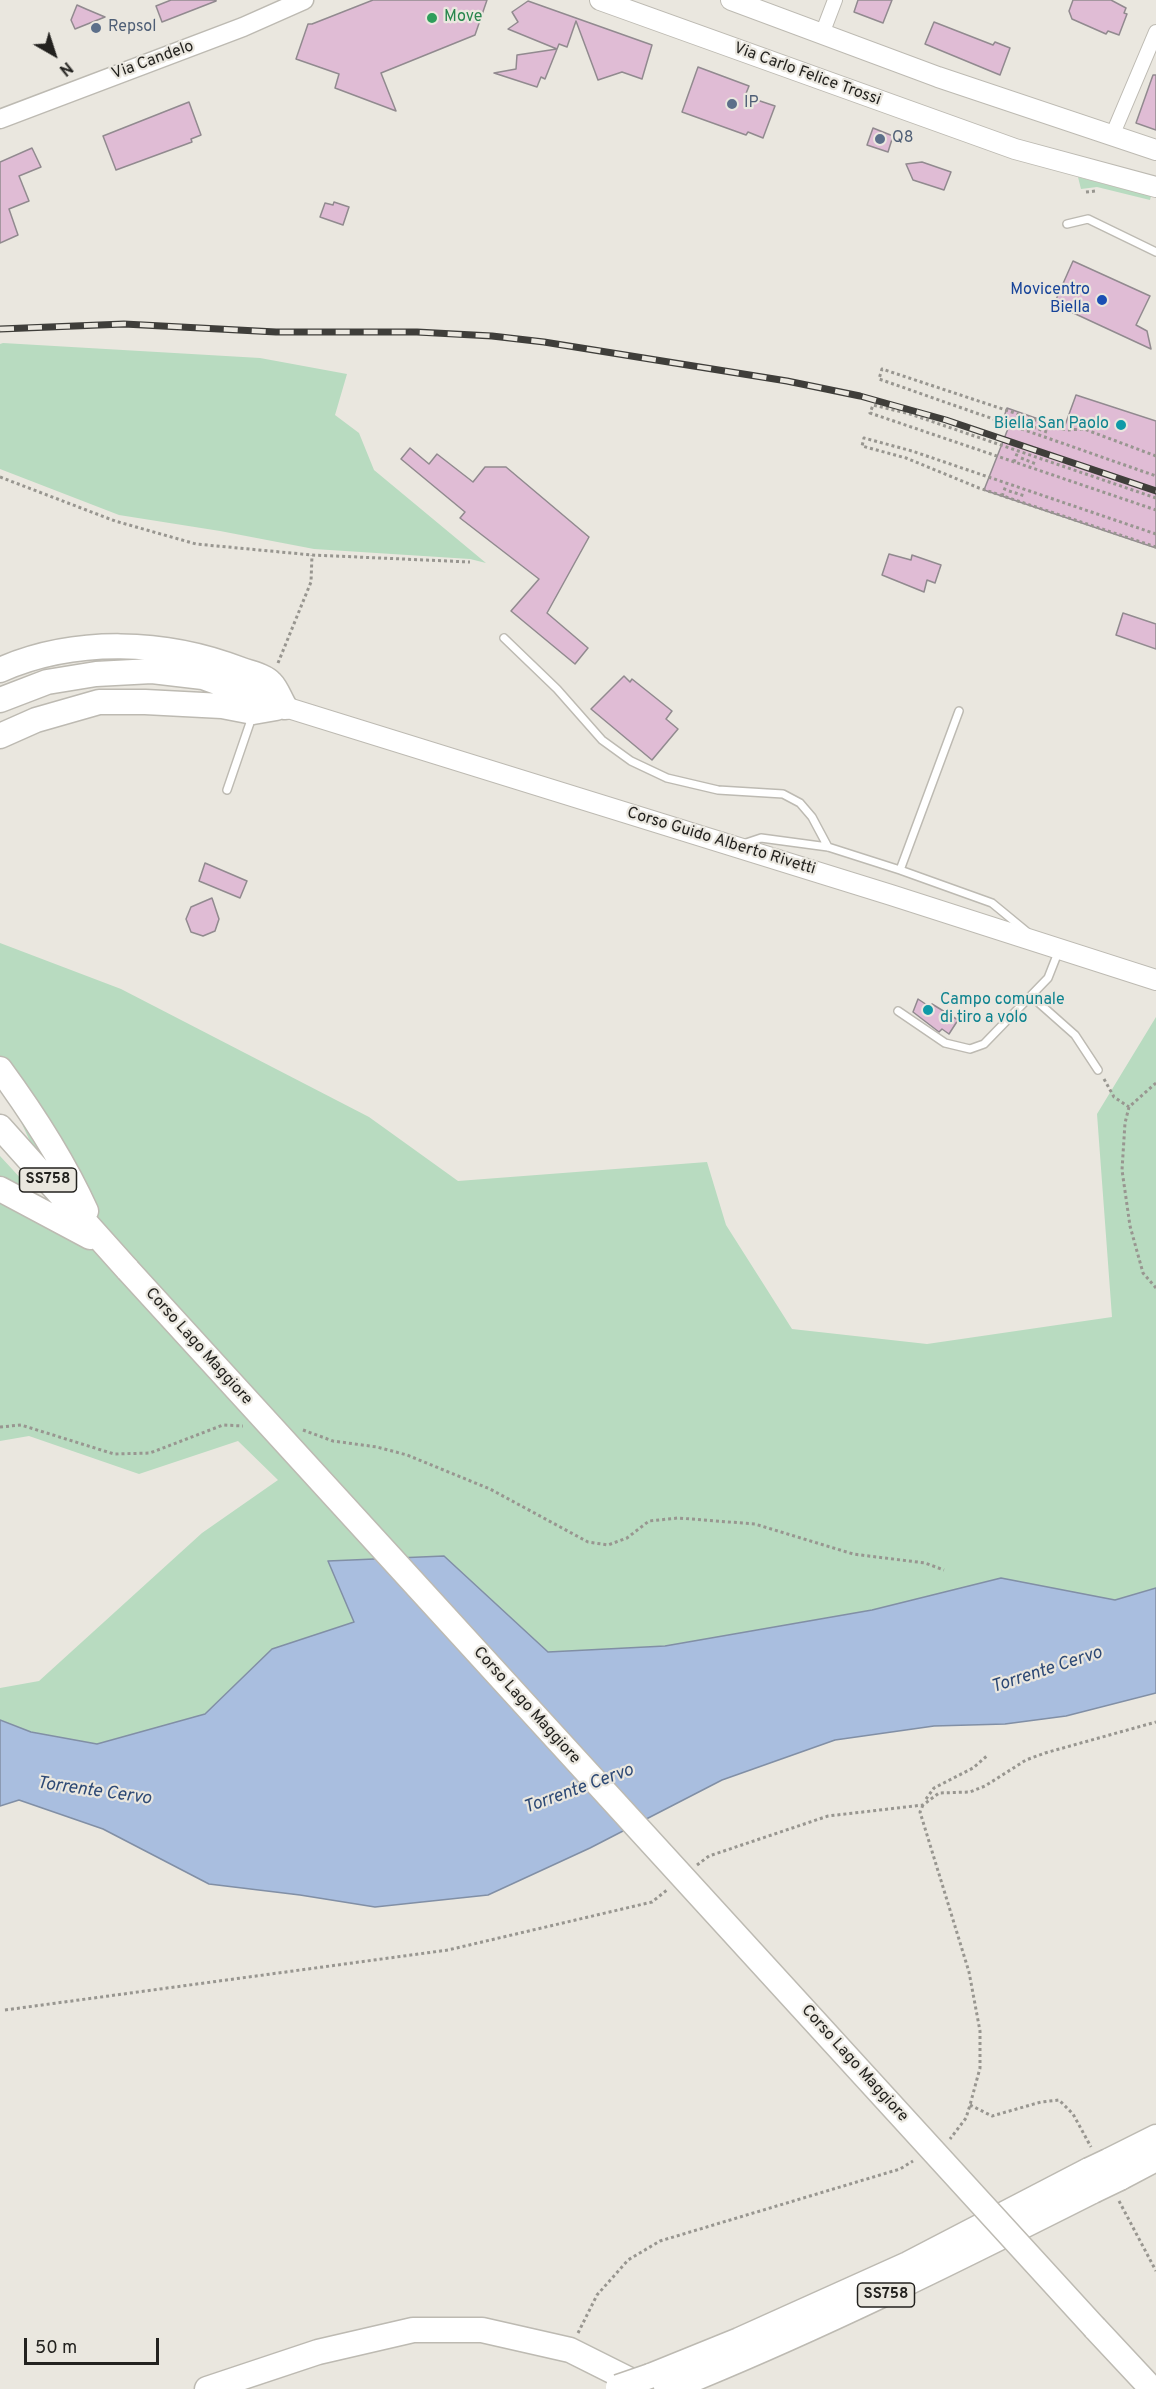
<!DOCTYPE html>
<html>
<head>
<meta charset="utf-8">
<style>
	body { margin:0 }
	#map { position:relative; width:1156px; height:2389px; overflow:hidden; background:#eae7df; font-family:Overpass,sans-serif }
	canvas { display:block }
	.north { position:absolute; left:24px; top:24px; width:60px; height:60px; -webkit-text-stroke:4px #eae7df; paint-order:stroke; rotate:141deg; font-size:16px; font-weight:700; line-height:24px; text-align:center; color:#23221f }
	.north::after { content:''; display:block; margin:auto; width:21px; height:27px; background:#23221f; clip-path:polygon(50% 0,100% 100%,50% 72%,0 100%) }
	.scale { position:absolute; left:24px; top:2338px; width:135px; height:27px; box-sizing:border-box; border:3px solid #23221f; border-top:0; padding-left:8px; font-size:18px; line-height:21px; white-space:nowrap; color:#23221f; -webkit-text-stroke:4px #eae7df; paint-order:stroke }
</style>
</head>
<body>
<div id="map">
<canvas width="1156" height="2389"></canvas>
<div class="north">N</div>
<div class="scale">50 m</div>
</div>
<script>
const g = document.querySelector('canvas').getContext('2d');
g.lineJoin = 'round';
function fill(path, color) {
  g.fillStyle = color;
  g.fill(path, 'evenodd');
}
function stroke(path, color, width, dash) {
  g.strokeStyle = color;
  g.lineWidth = width;
  g.lineCap = dash ? 'butt' : 'round';
  g.setLineDash(dash || []);
  g.stroke(path);
}
function label(font, color, halo, rows, align = 'center') {
  g.font = font + ' Overpass,sans-serif';
  g.lineWidth = 4.5;
  g.setLineDash([]);
  g.textBaseline = 'middle';
  g.strokeStyle = halo;
  g.fillStyle = color;
  for (const [text, x, y, turn = 0] of rows) {
    g.save();
    g.translate(x, y);
    g.rotate((+turn || 0) * Math.PI / 180);
    g.textAlign = isNaN(turn) ? turn : align;
    if (halo) g.strokeText(text, 0, 0);
    g.fillText(text, 0, 0);
    g.restore();
  }
}
fill(new Path2D(`
	M 1078,177 L 1151,196 L 1150,200 L 1097,187 L 1081,189 Z
	M 3,343 L 260,358 L 347,374 L 335,415 L 359,433 L 374,470 L 486,563 L 470,559 L 314,549 L 220,531 L 119,515 L 0,469 L 0,344 Z
	M 0,943 L 121,989 L 369,1117 L 458,1181 L 707,1162 L 726,1225 L 792,1329 L 927,1344 L 1112,1317 L 1097,1114 L 1156,1017 L 1156,1588 L 1115,1600 L 1001,1578 L 872,1610 L 665,1646 L 548,1652 L 444,1556 L 329,1561 L 355,1622 L 272,1649 L 205,1714 L 97,1744 L 30,1732 L 0,1720 L 0,1688 L 39,1681 L 202,1533 L 278,1480 L 238,1441 L 139,1474 L 29,1436 L 0,1441 L 0,1156 L 73,1235 L 0,1076 Z`), '#b8dbc0');
const water = new Path2D(`
	M 444,1556 L 548,1652 L 665,1646 L 872,1610 L 1001,1578 L 1115,1600 L 1156,1588 L 1156,1693 L 1066,1716 L 1005,1724 L 934,1726 L 835,1740 L 722,1780 L 590,1848 L 488,1895 L 375,1907 L 300,1895 L 209,1884 L 103,1829 L 19,1800 L 0,1806 L 0,1720 L 31,1732 L 97,1744 L 205,1714 L 272,1649 L 354,1622 L 328,1561 Z`);
fill(water, '#a9bedf');
stroke(water, '#818fa5', 1.5);
const building = new Path2D(`
	M 171,0 L 216,0 L 216,1 L 162,22 L 156,6 Z
	M 373,0 L 487,0 L 475,35 L 381,73 L 396,111 L 335,88 L 339,74 L 296,59 L 308,24 L 312,24 Z
	M 858,0 L 892,0 L 883,23 L 854,12 Z
	M 1073,0 L 1111,0 L 1126,8 L 1124,13 L 1127,14 L 1119,35 L 1108,31 L 1106,34 L 1072,19 L 1069,11 Z
	M 528,1 L 652,45 L 642,79 L 622,72 L 598,80 L 576,21 L 567,47 L 559,44 L 557,49 L 508,29 L 518,22 L 512,12 Z
	M 77,5 L 86,9 L 105,17 L 75,29 L 71,20 Z
	M 934,22 L 993,45 L 995,42 L 1010,48 L 1000,75 L 925,44 Z
	M 557,49 L 545,79 L 541,77 L 537,87 L 494,73 L 516,69 L 517,55 Z
	M 698,67 L 749,86 L 745,96 L 775,106 L 763,138 L 748,132 L 746,135 L 682,112 Z
	M 1153,75 L 1156,75 L 1156,130 L 1136,123 Z
	M 189,102 L 201,135 L 191,139 L 192,142 L 116,170 L 103,136 Z
	M 873,128 L 893,136 L 888,152 L 867,145 Z
	M 32,148 L 41,167 L 19,176 L 29,201 L 9,209 L 18,235 L 0,243 L 0,162 Z
	M 922,162 L 951,172 L 944,190 L 913,180 L 906,164 Z
	M 334,202 L 349,207 L 343,225 L 320,217 L 325,203 L 333,205 Z
	M 1073,261 L 1150,296 L 1136,325 L 1147,331 L 1151,349 L 1054,304 Z
	M 1076,395 L 1156,421 L 1156,548 L 984,490 L 1009,426 L 1002,423 L 1007,408 L 1064,428 Z
	M 410,448 L 429,464 L 437,454 L 473,482 L 485,467 L 506,467 L 589,537 L 547,613 L 588,648 L 575,664 L 511,611 L 539,579 L 460,518 L 465,512 L 401,459 Z
	M 889,554 L 911,560 L 912,555 L 941,565 L 935,583 L 927,580 L 924,592 L 882,575 Z
	M 1123,613 L 1156,624 L 1156,649 L 1116,635 Z
	M 624,676 L 630,682 L 632,679 L 672,711 L 666,719 L 678,729 L 652,760 L 591,709 Z
	M 205,863 L 247,881 L 240,898 L 199,881 Z
	M 212,898 L 219,919 L 215,931 L 203,936 L 191,932 L 186,919 L 191,907 Z
	M 918,999 L 930,1007 L 932,1004 L 958,1020 L 949,1034 L 942,1029 L 939,1032 L 913,1012 Z`);
fill(building, '#e0bcd5');
stroke(building, '#918a8f', 1.5);
const service = new Path2D(`
	M 1067,224 L 1088,219 L 1156,252
	M 504,638 L 557,689 L 602,740 L 631,761 L 667,778 L 718,790 L 783,794 L 800,803 L 812,817 L 828,847
	M 227,790 L 252,717
	M 743,844 L 761,838 L 828,847 L 900,870 L 992,903 L 1026,931
	M 900,870 L 959,711
	M 1031,996 L 1075,1035 L 1098,1070
	M 898,1011 L 945,1043 L 970,1049 L 984,1044 L 1048,978 L 1059,950`);
const minor = new Path2D(`
	M 822,34 L 835,0
	M 1112,136 L 1156,32`);
const tertiary = new Path2D(`
	M 0,119 L 243,27 L 304,0`);
const secondary = new Path2D(`
	M 600,0 L 1015,149 L 1156,187
	M 731,0 L 938,77 L 1156,150
	M 285,707 L 891,895 L 1156,980`);
const trunk = new Path2D(`
	M 0,670 C 75,637 166,640 242,670 C 250,673 265,676 271,683 C 277,689 280,699 285,707
	M 0,700 L 47,682 L 96,674 L 152,671 L 203,677 L 285,707
	M 0,736 L 36,720 L 99,702 L 145,702 L 222,706 L 253,712 L 276,708
	M 0,1069 C 33,1114 63,1160 86,1211
	M 0,1127 L 128,1270
	M 0,1189 L 90,1237
	M 1108,2161 L 1156,2137
	M 1120,2178 L 1156,2159
	M 1095,2328 L 1152,2389
	M 650,2376 L 739,2340 L 908,2264 L 1089,2170
	M 207,2389 L 318,2352 L 413,2330 L 482,2330 L 570,2350 L 648,2389
	M 669,2389 C 814,2331 954,2261 1093,2191`);
stroke(service, '#bdbab2', 10);
stroke(minor, '#bdbab2', 16);
stroke(tertiary, '#bdbab2', 21);
stroke(secondary, '#bdbab2', 22);
stroke(trunk, '#bdbab2', 27);
stroke(new Path2D(`
	M 1086,192 L 1096,191
	M 1033,427 L 1047,432
	M 1026,430 L 1031,418
	M 1156,456 L 1084,429 L 1066,430 L 882,369 L 879,379 L 1156,476
	M 1021,458 L 1036,464
	M 1014,462 L 1018,451
	M 0,477 L 115,521 L 196,544 L 312,555 L 470,562
	M 1009,491 L 1025,496
	M 1002,496 L 1007,483
	M 1156,498 L 910,414 L 873,405 L 870,413 L 1156,510
	M 1156,534 L 912,451 L 864,438 L 862,446 L 906,458 L 979,488 L 1156,547
	M 278,663 L 311,582 L 312,555
	M 1104,1079 L 1114,1097 L 1129,1107
	M 1156,1083 L 1129,1107 L 1125,1123 L 1122,1170 L 1130,1226 L 1143,1273 L 1156,1288
	M 0,1427 L 21,1425 L 114,1454 L 150,1453 L 223,1425 L 243,1426
	M 303,1430 L 333,1441 L 377,1447 L 407,1455 L 490,1489 L 588,1542 L 608,1545 L 627,1538 L 649,1521 L 678,1518 L 755,1524 L 853,1554 L 925,1563 L 944,1570
	M 926,1799 L 934,1788 L 973,1768 L 988,1755
	M 923,1805 L 920,1812 L 969,1972 L 980,2031 L 980,2068 L 970,2105 L 966,2118 L 950,2139
	M 697,1865 L 709,1856 L 828,1816 L 923,1805 L 939,1793 L 970,1792 L 985,1786 L 1026,1760 L 1045,1753 L 1156,1722
	M 5,2010 L 448,1950 L 652,1902 L 667,1890
	M 970,2105 L 992,2116 L 1041,2102 L 1059,2100 L 1073,2114 L 1091,2147
	M 1119,2201 L 1156,2271
	M 578,2333 L 597,2295 L 628,2260 L 660,2241 L 900,2169 L 913,2161`), '#989690', 3, [3, 3]);
stroke(service, '#fff', 7);
stroke(minor, '#fff', 14);
stroke(tertiary, '#fff', 18);
stroke(secondary, '#fff', 20);
stroke(trunk, '#fff', 24);
const rail = new Path2D(`
	M 0,329 L 124,324 L 276,332 L 417,332 L 492,336 L 544,342 L 787,381 L 860,396 L 946,420 L 1156,491`);
stroke(rail, '#3f3e3a', 7);
stroke(rail, '#eae7df', 4.5, [14]);
const trunkBridge = new Path2D(`
	M 128,1270 L 1095,2328
	M 1089,2170 L 1108,2161
	M 1093,2191 L 1120,2178
	M 618,2387 L 650,2376`);
stroke(trunkBridge, '#bdbab2', 27, []);
stroke(trunkBridge, '#fff', 24);
for (const [x, y, r, color] of [
	[432,18,6,"#2e9e5b"],
	[96,28,6,"#5c6f8a"],
	[732,104,6,"#5c6f8a"],
	[880,139,6,"#5c6f8a"],
	[1102,300,6,"#1a4fb4"],
	[1121,425,6,"#0f9aa8"],
	[928,1010,6,"#0f9aa8"]
]) {
  const dot = new Path2D();
  dot.arc(x, y, r, 0, 2 * Math.PI);
  g.fillStyle = color;
  g.fill(dot);
  stroke(dot, '#eae7df', 2);
}
for (const [x, y, w] of [
	[48,1180,57],
	[886,2295,57]
]) {
  const box = new Path2D();
  box.roundRect(x - w / 2, y - 12, w, 24, 4.5);
  g.fillStyle = '#eae7df';
  g.fill(box);
  stroke(box, '#23221f', 1.5);
}
label('bold 15px', '#23221f', null, [
	["SS758",48,1180],
	["SS758",886,2295]
]);
label('16px', '#27864d', '#eae7df', [
	["Move",444,18]
], 'left');
label('16px', '#4e5e75', '#eae7df', [
	["Repsol",108,28],
	["IP",744,104],
	["Q8",892,139]
], 'left');
label('16px', '#23221f', '#eae7df', [
	["Via Candelo",153,61,-20],
	["Via Carlo Felice Trossi",807,75,20],
	["Corso Guido Alberto Rivetti",721,842,17],
	["Corso Lago Maggiore",198,1347,48],
	["Corso Lago Maggiore",526,1706,48],
	["Corso Lago Maggiore",854,2064,48]
]);
label('16px', '#164399', '#eae7df', [
	["Movicentro",1090,291],
	["Biella",1090,309]
], 'right');
label('16px', '#0d838f', '#eae7df', [
	["Biella San Paolo",1109,425],
	["Campo comunale",940,1001,"left"],
	["di tiro a volo",940,1019,"left"]
], 'right');
label('italic 18px', '#2d4975', '#eae7df', [
	["Torrente Cervo",1047,1671,-18],
	["Torrente Cervo",579,1790,-20],
	["Torrente Cervo",94,1792,8]
]);
</script>
</body>
</html>
